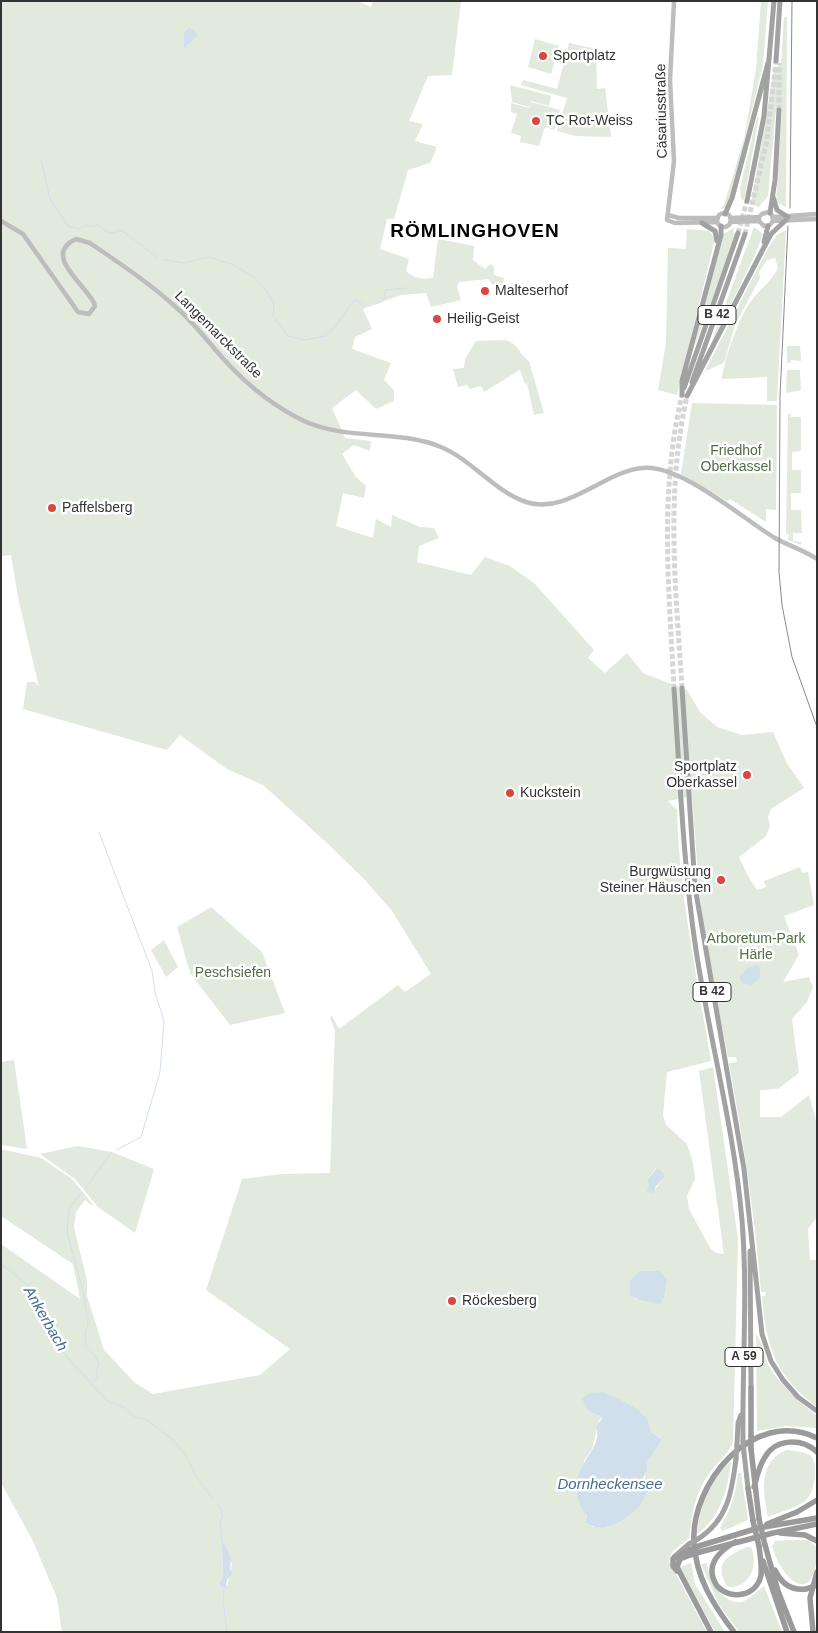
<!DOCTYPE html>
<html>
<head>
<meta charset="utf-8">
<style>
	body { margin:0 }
	#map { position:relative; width:818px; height:1633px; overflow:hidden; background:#fff; font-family:Helvetica,sans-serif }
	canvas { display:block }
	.frame { position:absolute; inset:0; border:2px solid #333; pointer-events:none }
</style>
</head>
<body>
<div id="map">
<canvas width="818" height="1633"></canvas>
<div class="frame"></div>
</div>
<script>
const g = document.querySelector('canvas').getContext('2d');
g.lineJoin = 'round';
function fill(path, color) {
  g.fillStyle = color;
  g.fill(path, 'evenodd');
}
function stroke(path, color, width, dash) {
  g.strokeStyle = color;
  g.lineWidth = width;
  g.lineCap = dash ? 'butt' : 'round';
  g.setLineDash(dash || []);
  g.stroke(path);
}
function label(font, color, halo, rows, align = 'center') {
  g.font = font + ' Helvetica,sans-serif';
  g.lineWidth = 5;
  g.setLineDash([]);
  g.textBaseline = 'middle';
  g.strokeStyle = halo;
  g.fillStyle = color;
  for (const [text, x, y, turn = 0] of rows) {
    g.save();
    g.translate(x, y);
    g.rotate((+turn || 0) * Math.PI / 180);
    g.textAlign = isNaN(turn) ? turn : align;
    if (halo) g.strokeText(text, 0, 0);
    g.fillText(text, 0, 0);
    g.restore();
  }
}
fill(new Path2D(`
	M 1,1 L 358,1 L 371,7 L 373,1 L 461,1 L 452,75 L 428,76 L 409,121 L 423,124 L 415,141 L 437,147 L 430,163 L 408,170 L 394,219 L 387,219 L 380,249 L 409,259 L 406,271 C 415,279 421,279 433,278 L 438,239 L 474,246 L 473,260 L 485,269 L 491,264 L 494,267 L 494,275 L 504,278 L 503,287 L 499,284 L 493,285 L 488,279 L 459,282 L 457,287 L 461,300 L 431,307 L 426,293 L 401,295 L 363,309 L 372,329 L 355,337 L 352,349 L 391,363 L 384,380 L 394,390 L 394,401 L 376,409 L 356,390 L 332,408 L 345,438 L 371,441 L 370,451 L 354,445 L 342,454 L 356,477 L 366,486 L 364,498 L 343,493 L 336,526 L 373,538 L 376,519 L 391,527 L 392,515 L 420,527 L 434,528 L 439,538 L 419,546 L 417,562 L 471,575 L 485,557 L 510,566 L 535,584 L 594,650 L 588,658 L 605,673 L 627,653 L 643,673 L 687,690 L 700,712 L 717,727 L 742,735 L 773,732 L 786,762 L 804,788 L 771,809 L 768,817 L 770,826 L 766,836 L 739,857 L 747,874 L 757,890 L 766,887 L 764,881 L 800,867 L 802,873 L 808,872 L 814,905 L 784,916 L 799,955 L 783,982 L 809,977 L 813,987 L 807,1002 L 792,1019 L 799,1073 L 778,1089 L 760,1090 L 760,1117 L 781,1117 L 809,1095 L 817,1124 L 817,1217 L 808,1229 L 810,1260 L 817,1260 L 817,1407 C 775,1375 766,1347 762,1296 L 765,1296 L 766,1292 L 761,1292 C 755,1215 743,1139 729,1063 L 737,1062 L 736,1057 L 728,1057 L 711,972 L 700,899 L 692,796 L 668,801 L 677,810 C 679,894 697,978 711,1061 L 667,1072 L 663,1115 L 666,1125 L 687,1144 L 693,1163 L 695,1179 L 687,1196 L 689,1209 L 710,1248 L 716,1253 L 724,1254 L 699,1071 L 713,1067 L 738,1239 L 733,1441 C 729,1454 718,1462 710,1472 C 695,1492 692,1514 689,1538 L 672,1552 L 669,1561 L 707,1632 L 62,1632 L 57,1598 L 32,1539 L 1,1483 L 1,1244 L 80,1299 L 73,1264 L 1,1216 L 1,1149 L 41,1158 L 72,1179 L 95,1207 L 85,1200 L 76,1212 L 74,1227 L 87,1281 L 87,1296 L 104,1350 L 135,1383 L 153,1394 L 260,1375 L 290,1349 L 206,1290 L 242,1179 L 283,1174 L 330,1173 L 335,1031 L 330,1017 L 332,1016 L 339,1029 L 398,985 L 405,992 L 431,974 L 392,911 L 365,880 L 328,844 L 263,785 L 227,769 L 180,735 L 167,750 L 23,709 L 27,682 L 35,682 L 39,687 L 19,602 L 11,555 L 1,556 ZM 656,1168 L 666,1176 L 655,1189 L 647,1180 ZM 640,1271 L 655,1271 L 647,1300 L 635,1298 L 630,1293 L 629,1281 ZM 589,1410 L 650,1431 L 662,1440 L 647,1463 L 641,1504 L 608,1527 L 592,1527 L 585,1513 L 584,1461 L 592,1449 L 599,1421 L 603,1417 ZM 222,1545 L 232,1564 L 227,1587 L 223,1578 Z
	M 761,1 L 768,1 L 763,65 L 728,207 L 720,209 L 724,205 L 744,139 L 756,69 Z
	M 784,17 L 787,17 L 786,207 L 776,202 L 782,110 L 776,109 L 768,196 L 759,207 L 751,204 L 774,70 L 781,63 Z
	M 535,39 L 559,46 L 551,74 L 528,67 Z
	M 569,43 L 596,49 L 597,89 L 605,88 L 611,137 L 575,136 L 557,131 L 567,98 L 521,85 L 523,80 L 557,89 Z
	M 510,85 L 551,96 L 549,106 L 531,101 L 529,107 L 512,102 Z
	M 531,102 L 560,110 L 554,130 L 545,127 L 539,146 L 520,142 L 521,136 L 511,133 L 517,114 L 511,112 L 511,103 L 529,108 Z
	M 757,117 L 759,117 L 744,200 L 741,199 L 740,188 Z
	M 754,227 L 763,234 L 755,255 L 710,346 Z
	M 734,228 L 733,233 L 736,234 L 694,348 L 723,234 Z
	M 687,229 L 709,231 L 715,239 L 677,395 L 658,390 L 666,343 L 668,248 L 686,249 Z
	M 786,230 L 777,401 L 767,401 L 767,377 L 722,379 C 723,362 740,314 752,300 C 761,288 772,281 778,268 L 775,258 L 767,260 L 759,272 L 760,278 L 735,325 L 725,360 L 722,364 L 705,371 L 768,248 L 777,235 Z
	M 505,340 C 518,343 519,354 529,361 L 544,413 L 534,415 L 527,383 L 525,384 L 520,370 L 484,392 L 481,386 L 470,389 L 467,385 L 458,387 L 453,369 L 464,368 L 465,359 L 476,341 Z
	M 787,346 L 800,346 L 801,361 L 791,360 L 790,363 L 787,363 Z
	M 787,370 L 800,370 L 801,390 L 786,393 Z
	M 692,403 L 777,405 L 776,510 L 766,509 L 766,522 L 730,499 L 727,501 L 681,474 Z
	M 788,414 L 791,414 L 791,417 L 801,417 L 801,451 L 792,452 L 792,470 L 801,470 L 801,493 L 791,493 L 791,510 L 801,510 L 802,533 L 793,533 L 793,541 L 802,542 L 801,545 L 788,540 L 789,535 L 786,533 Z
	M 211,907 L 262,952 L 285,1013 L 230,1025 L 190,973 L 177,927 Z
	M 164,940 L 178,967 L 166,977 L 151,950 Z
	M 14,1060 L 27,1149 L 1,1145 L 1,1062 Z
	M 78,1146 L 112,1152 L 154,1169 L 135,1233 L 98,1207 L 75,1179 L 40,1154 Z
	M 756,1334 C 763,1343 763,1354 768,1364 C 779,1385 799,1401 817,1416 L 817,1428 L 786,1426 L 757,1431 Z
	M 786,1450 C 794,1451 806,1451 812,1457 C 818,1468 815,1494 804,1502 C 793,1509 779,1512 768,1517 C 763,1492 758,1462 786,1450 Z
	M 731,1462 C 728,1489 720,1518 697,1534 C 701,1506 706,1479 731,1462 Z
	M 738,1473 L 741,1473 L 748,1520 L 723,1531 L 720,1528 C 731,1509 736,1494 738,1473 Z
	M 790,1540 L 809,1540 L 817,1548 C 817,1606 784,1586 772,1546 L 775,1541 Z
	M 747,1547 L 751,1547 C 759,1565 749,1591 727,1586 C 714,1563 726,1556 747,1547 Z
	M 691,1563 L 695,1584 L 725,1632 L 715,1632 L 680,1567 Z
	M 707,1563 C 708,1579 722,1604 741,1602 C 749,1600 757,1591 764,1586 L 782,1632 L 739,1632 L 719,1605 L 701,1564 Z`), '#e2e9dd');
fill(new Path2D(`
	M 189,27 L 198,35 L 184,48 L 184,33 Z
	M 757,965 L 760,967 L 760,978 L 751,985 L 742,983 L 739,976 L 750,967 Z
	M 657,1168 L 666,1176 L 656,1186 L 653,1193 L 647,1192 L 649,1184 L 647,1180 Z
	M 640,1271 L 659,1271 L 667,1279 L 664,1297 L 660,1304 L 640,1300 L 630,1295 L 629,1281 Z
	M 603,1392 C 619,1400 651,1410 650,1431 L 662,1440 L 647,1463 L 647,1470 L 643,1478 L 650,1486 C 647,1491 645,1498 641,1504 C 630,1518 602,1537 586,1522 L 587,1516 C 556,1472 606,1452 596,1427 L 603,1417 L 589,1411 L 582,1399 L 590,1393 Z
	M 224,1544 L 231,1558 L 230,1570 L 233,1573 L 227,1580 L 226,1589 L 219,1585 L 223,1578 L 222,1545 Z`), '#d1dfec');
stroke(new Path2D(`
	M 41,160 L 50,199 L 68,226 L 79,229
	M 80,228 L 86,225 L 90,227 L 98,225 C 106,231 110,237 119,230 L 124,232 L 158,258
	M 164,260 L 184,263 L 209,257 L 234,265 L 255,278 L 266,290 L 274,304 L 273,316 L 288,336 L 305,340 L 325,336 L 334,328 L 352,303 L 355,300 L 362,303
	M 376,304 L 383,301 L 386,290 L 404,288
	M 99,832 L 152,971 L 155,992 L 164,1021 L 160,1072 L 141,1137 L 116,1150
	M 85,1189 L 111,1153
	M 81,1193 L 69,1209 L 67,1232 L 84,1295 L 88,1324 L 85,1334 L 86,1347 L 95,1356 L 99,1364 L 96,1370 L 98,1377 L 93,1382
	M 1,1264 L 29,1286 L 56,1336 L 59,1348 L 107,1401 L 124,1407 L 135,1417 L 147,1420 L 173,1440 L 186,1455 L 196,1476 L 212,1498
	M 219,1506 L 223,1515 L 220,1524 L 223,1546
	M 224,1590 L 223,1601 L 227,1632`), '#d1dfec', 1);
stroke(new Path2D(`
	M 779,110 L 779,63
	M 738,233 L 747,201
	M 745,234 L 767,140 L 776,61
	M 682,688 C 676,590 665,494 687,396
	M 674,689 C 669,590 659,492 682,395`), '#d6d6d6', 5, [5, 2.5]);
stroke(new Path2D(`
	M 674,1 L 670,80 L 674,161 L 667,220 L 675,223 L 717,222
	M717 220a7 7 0 1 1 14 0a7 7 0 1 1-14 0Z
	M 668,215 L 679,218 L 718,218
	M 773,217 L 817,214
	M 730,218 L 759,217 L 762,214 L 768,212 L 772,215 L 773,221 L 770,225 L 764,226 L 759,221 L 759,217
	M 1,221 L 23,234 L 78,312 L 89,314 L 95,306 C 92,289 39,256 76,239 L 90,243 C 119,263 151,284 178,309 C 197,326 212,347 229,365 C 250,387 277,408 304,421 C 348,441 397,429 441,447 C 472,460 494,491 526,502 C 567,515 603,472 642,468 C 680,463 743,519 775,538 C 789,546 804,550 817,559
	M 773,221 L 817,219
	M 730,222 L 759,221`), '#bdbdbd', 4.5);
stroke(new Path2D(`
	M 776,61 L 780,1
	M 773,197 L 777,210 L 788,217
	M 747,201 L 764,116 L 774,1
	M 770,213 L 775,180 L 779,110
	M 725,214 L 732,198 L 768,63
	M 702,223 L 715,231 L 717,241
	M 764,242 L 768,226
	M 692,382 L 745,234
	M 684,388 L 738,233
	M 682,395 L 682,381 L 721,235 L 721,226
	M 687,396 L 760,255 L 771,234 L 786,220
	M 682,688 L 695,887 L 744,1169 L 762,1334 L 771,1361 L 783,1380 L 798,1397 L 817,1411
	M 674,689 C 680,776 683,864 696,950 C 710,1041 734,1129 742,1220 C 748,1294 742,1368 743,1441
	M 750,1251 L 751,1388
	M 737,1445 L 738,1423 L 741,1415
	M 744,1453 L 748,1488
	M 698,1539 C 728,1520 732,1491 736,1459
	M 674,1557 L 689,1544`), '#a2a2a2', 5);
stroke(new Path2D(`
	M 751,1436 L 751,1388
	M 751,1449 L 759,1519
	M 754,1487 C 757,1476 759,1466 765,1457 C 776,1438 802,1438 817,1452
	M 748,1488 L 753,1521
	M 767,1524 L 797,1512 L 817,1500
	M 780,1533 L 805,1535 L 817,1541
	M 735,1542 C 718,1552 704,1566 717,1586 C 731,1601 757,1596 761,1575 C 762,1566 760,1555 759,1546
	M 765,1545 L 778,1591 L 794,1632
	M 699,1546 L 758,1528 L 817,1518
	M 700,1552 L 773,1533 L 817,1524
	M 690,1555 L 680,1559 L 677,1567 L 711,1632
	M 763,1561 L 787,1632
	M 775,1570 C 781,1583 790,1591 806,1589
	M 677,1571 L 673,1566 L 673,1559 L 689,1550
	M 734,1632 C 714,1606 696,1578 694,1543 C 690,1484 753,1407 817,1438
	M 813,1632 L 810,1598 L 817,1572`), '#9a9a9a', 5.5);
stroke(new Path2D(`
	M 790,208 L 792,1
	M 788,226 L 780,396 L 779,572 L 782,605 L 792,657 L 817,727`), '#888', 1);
stroke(new Path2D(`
	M 743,1441 L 744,1453
	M 736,1459 L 737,1445
	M 689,1544 L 698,1539`), '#a2a2a2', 5);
stroke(new Path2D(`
	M 751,1436 L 751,1449
	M 759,1519 L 765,1545
	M 753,1521 L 759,1546
	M 689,1550 L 699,1546
	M 690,1555 L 700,1552
	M 806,1589 L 817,1585`), '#9a9a9a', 5.5);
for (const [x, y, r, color] of [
	[543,56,5,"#db4544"],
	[536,121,5,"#db4544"],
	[485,291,5,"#db4544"],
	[437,319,5,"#db4544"],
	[52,508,5,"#db4544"],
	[747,775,5,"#db4544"],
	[510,793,5,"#db4544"],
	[721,880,5,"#db4544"],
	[452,1301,5,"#db4544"]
]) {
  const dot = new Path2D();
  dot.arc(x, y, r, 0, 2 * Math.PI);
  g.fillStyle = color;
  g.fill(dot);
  stroke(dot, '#fff', 2);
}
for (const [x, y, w] of [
	[717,315,38],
	[712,992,38],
	[744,1357,38]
]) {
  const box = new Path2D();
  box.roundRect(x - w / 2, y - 9.5, w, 19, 4);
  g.fillStyle = '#fff';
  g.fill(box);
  stroke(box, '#333', 1);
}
label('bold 12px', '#333', null, [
	["B 42",717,315],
	["B 42",712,992],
	["A 59",744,1357]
]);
label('14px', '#333', '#fff', [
	["Sportplatz",553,56],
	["TC Rot-Weiss",546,121],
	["Malteserhof",495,291],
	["Heilig-Geist",447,319],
	["Paffelsberg",62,508],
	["Sportplatz",737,767,"right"],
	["Oberkassel",737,783,"right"],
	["Kuckstein",520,793],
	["Burgwüstung",711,872,"right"],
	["Steiner Häuschen",711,888,"right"],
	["Röckesberg",462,1301]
], 'left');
label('14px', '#333', '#fff', [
	["Cäsariusstraße",662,111,-91],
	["Langemarckstraße",218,335,45]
]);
label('14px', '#526d42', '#fff', [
	["Friedhof",736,451],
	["Oberkassel",736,467],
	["Arboretum-Park",756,939],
	["Härle",756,955],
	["Peschsiefen",233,973]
]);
label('italic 15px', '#446d91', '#fff', [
	["Ankerbach",45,1319,60],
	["Dornheckensee",610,1485]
]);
g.letterSpacing = '1px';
label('bold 19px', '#000', '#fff', [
	["RÖMLINGHOVEN",475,232]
]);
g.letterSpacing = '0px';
</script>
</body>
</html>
